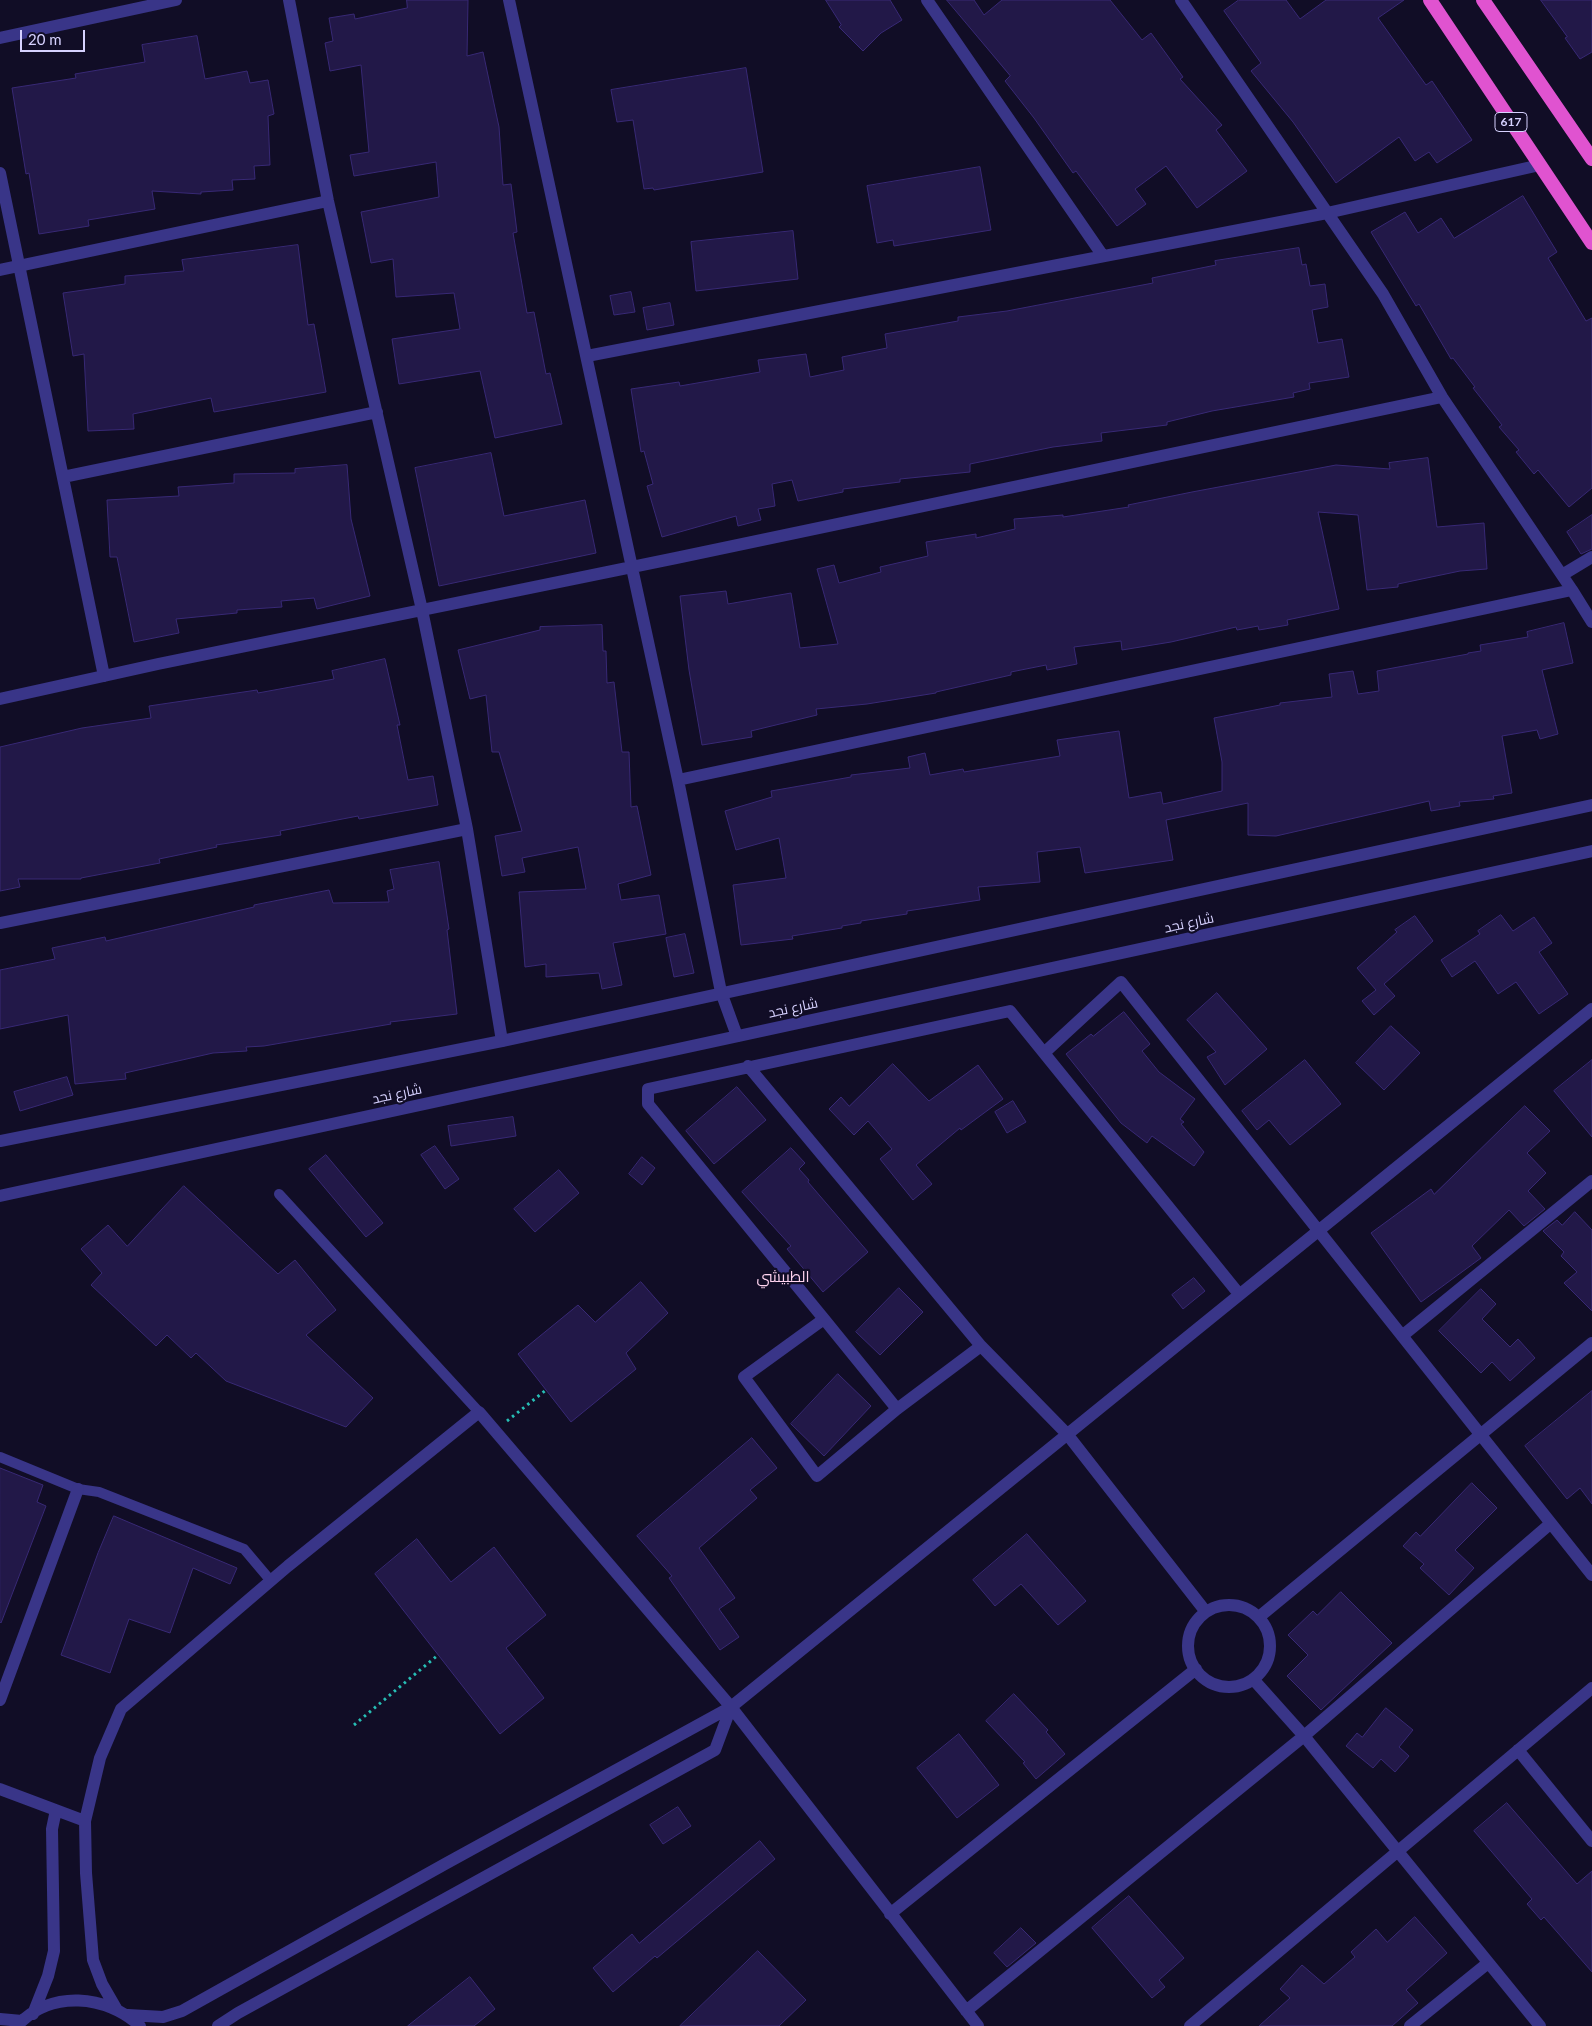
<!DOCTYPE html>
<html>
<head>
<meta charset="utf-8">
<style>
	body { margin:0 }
	#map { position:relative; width:1592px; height:2026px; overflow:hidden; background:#110d26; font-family:Lato,sans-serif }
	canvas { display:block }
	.scale { position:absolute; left:20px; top:30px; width:65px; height:22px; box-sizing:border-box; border:2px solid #d7d2ff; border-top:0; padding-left:6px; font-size:15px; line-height:18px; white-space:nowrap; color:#d7d2ff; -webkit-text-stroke:4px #110d26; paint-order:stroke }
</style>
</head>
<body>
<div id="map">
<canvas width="1592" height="2026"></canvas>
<div class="scale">20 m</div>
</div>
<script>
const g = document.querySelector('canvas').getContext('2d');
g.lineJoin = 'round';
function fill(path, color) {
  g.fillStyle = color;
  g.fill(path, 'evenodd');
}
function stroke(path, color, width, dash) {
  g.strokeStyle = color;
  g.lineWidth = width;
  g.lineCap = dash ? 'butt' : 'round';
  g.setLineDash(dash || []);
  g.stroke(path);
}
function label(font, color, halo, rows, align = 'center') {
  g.font = font + ' Lato,Cairo,sans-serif';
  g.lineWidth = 4.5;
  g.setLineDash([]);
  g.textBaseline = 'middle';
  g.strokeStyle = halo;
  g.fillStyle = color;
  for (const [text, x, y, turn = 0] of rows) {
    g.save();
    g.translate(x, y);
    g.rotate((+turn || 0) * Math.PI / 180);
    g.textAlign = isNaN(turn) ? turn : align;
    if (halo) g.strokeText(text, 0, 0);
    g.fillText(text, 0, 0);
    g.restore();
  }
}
const building = new Path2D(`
	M 407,0 L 468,0 L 467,56 L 483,52 L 499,127 L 503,185 L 511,184 L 517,232 L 513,233 L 527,313 L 534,312 L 546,374 L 550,373 L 562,424 L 495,438 L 480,371 L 399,384 L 392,339 L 460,329 L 454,293 L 396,297 L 393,259 L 371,263 L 361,212 L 439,197 L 436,162 L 354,176 L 350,155 L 369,152 L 361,65 L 330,71 L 325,43 L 333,41 L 329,18 L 354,14 L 355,19 L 407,8 Z
	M 826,0 L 890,0 L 902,20 L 881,33 L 863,51 L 839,27 L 841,25 Z
	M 947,0 L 974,0 L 984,15 L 1002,0 L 1110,0 L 1142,40 L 1151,33 L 1183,77 L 1180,79 L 1222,125 L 1216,130 L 1247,171 L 1197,208 L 1166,166 L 1135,189 L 1146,204 L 1117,226 L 1076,171 L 1073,173 L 1034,118 L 1005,81 L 1010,76 Z
	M 1239,0 L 1286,0 L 1300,19 L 1326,0 L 1404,0 L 1378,18 L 1426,85 L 1432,81 L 1472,140 L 1437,163 L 1429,152 L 1415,161 L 1399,137 L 1336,183 L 1293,122 L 1251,71 L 1261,63 L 1224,11 Z
	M 1541,0 L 1592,0 L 1592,52 L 1580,59 L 1565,38 L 1567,37 Z
	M 197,36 L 205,79 L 247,71 L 250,83 L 268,80 L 274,114 L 268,116 L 270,165 L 254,166 L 255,179 L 232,180 L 233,190 L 201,192 L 201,194 L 152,191 L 155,209 L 88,220 L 89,226 L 39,234 L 29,173 L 26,174 L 12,88 L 76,78 L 75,74 L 145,62 L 142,45 Z
	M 746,68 L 763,172 L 654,190 L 653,188 L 644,189 L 633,120 L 617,122 L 611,90 Z
	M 980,167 L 991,230 L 894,246 L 893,240 L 877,243 L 867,186 Z
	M 1523,196 L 1557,252 L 1548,258 L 1586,321 L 1592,318 L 1592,488 L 1569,507 L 1538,470 L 1534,474 L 1516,452 L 1519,450 L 1499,427 L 1502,425 L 1473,388 L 1475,387 L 1453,358 L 1451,359 L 1419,304 L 1416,306 L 1371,232 L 1405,212 L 1418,233 L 1441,218 L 1454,238 Z
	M 793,231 L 798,279 L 696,291 L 691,242 Z
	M 298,245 L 308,325 L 314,324 L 326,392 L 214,412 L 211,398 L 133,414 L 134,429 L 88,431 L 84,354 L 73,356 L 63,293 L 125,284 L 125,276 L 184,271 L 182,260 Z
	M 1299,248 L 1302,265 L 1306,264 L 1310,286 L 1325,284 L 1328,307 L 1312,310 L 1318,343 L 1342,339 L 1349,377 L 1309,383 L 1310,389 L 1293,393 L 1294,397 L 1212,411 L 1167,422 L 1167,425 L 1101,433 L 1102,441 L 1053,447 L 970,464 L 970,472 L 900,479 L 900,482 L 843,489 L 843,492 L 798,501 L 792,480 L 772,484 L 775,506 L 758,509 L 761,520 L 738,526 L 736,516 L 662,537 L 647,486 L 653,484 L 644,451 L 641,452 L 631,389 L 679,382 L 680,386 L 760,372 L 758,360 L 806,354 L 810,377 L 844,370 L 842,357 L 887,348 L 885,334 L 958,321 L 958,317 L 1007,311 L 1153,283 L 1152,278 L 1216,265 L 1215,261 Z
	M 631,292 L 635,312 L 614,315 L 610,296 Z
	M 670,303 L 674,325 L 647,330 L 643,308 Z
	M 491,453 L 504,516 L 585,500 L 596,553 L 439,586 L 415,468 Z
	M 1428,458 L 1437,527 L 1484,523 L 1487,569 L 1460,571 L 1398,584 L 1398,587 L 1367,590 L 1358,515 L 1318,512 L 1339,609 L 1287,620 L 1288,625 L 1259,630 L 1258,626 L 1237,630 L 1236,627 L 1171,642 L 1122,650 L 1121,641 L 1074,647 L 1077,664 L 1047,670 L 1046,665 L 1011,672 L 1011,675 L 936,692 L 936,693 L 867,704 L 816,709 L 817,715 L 751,731 L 752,737 L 702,745 L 689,670 L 680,596 L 726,591 L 728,604 L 791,593 L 800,648 L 838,644 L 817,569 L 834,565 L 839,583 L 881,572 L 880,567 L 928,556 L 926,542 L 976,534 L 976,538 L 1015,529 L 1014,519 L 1063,515 L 1063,517 L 1129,507 L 1128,505 L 1192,492 L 1336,465 L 1390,469 L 1389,463 Z
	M 347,465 L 351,519 L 370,596 L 317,609 L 314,598 L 281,601 L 282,607 L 237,610 L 237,613 L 176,619 L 179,633 L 134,642 L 117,557 L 110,557 L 107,500 L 179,496 L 178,487 L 234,483 L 234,474 L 295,473 L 295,469 Z
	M 1592,515 L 1592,549 L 1581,554 L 1567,532 Z
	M 1564,623 L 1573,663 L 1542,670 L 1558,734 L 1540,739 L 1537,730 L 1502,736 L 1512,793 L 1493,796 L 1494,799 L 1459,802 L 1460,806 L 1431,811 L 1429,801 L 1276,836 L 1248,835 L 1248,803 L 1166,820 L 1173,860 L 1085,873 L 1080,847 L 1037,852 L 1040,882 L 978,887 L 980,900 L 907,911 L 907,914 L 861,921 L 861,923 L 842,926 L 842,928 L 792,936 L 793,939 L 741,945 L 733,885 L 786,878 L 779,838 L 736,850 L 725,811 L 772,797 L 771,791 L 851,777 L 851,775 L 910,768 L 908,757 L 925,753 L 930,775 L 963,769 L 964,772 L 1060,756 L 1057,740 L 1119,731 L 1129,798 L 1161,792 L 1163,804 L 1222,791 L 1222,762 L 1214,718 L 1280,705 L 1280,703 L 1332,697 L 1329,674 L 1353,671 L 1358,694 L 1379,691 L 1377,671 L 1468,654 L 1468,653 L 1481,651 L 1480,645 L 1528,637 L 1527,632 Z
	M 602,625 L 603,651 L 606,651 L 607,683 L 614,682 L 622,752 L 629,752 L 631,807 L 637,806 L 651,875 L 618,884 L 621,900 L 659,895 L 666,934 L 613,943 L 622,985 L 602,989 L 599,973 L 546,977 L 546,964 L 525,967 L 519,892 L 586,889 L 578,847 L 522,858 L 525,872 L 502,876 L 495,836 L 522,831 L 499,752 L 492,752 L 486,695 L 470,699 L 458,650 L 540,630 L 540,627 Z
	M 385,659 L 400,725 L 397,725 L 408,780 L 433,776 L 438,805 L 359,819 L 358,816 L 280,831 L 281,835 L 216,845 L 217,847 L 159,859 L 160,863 L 81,878 L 81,879 L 18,879 L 20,887 L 0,891 L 0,747 L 82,728 L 151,718 L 149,706 L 257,690 L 258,693 L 334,679 L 332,671 Z
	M 439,862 L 449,929 L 447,930 L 457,1014 L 390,1022 L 391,1024 L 264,1046 L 246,1047 L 247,1051 L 213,1053 L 125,1073 L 126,1079 L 75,1084 L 68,1015 L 0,1029 L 0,970 L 55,959 L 52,948 L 105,937 L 106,941 L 254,907 L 254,905 L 329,890 L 333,903 L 389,902 L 387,891 L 394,889 L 390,870 Z
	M 1501,915 L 1513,931 L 1534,917 L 1552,943 L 1539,952 L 1568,994 L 1539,1014 L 1516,982 L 1498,994 L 1475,961 L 1452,977 L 1441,960 L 1480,934 L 1478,931 Z
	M 1415,916 L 1433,941 L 1384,984 L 1395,996 L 1374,1015 L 1362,1001 L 1376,990 L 1357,968 L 1397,932 L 1395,930 Z
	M 685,934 L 694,973 L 674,977 L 666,938 Z
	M 1217,993 L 1267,1049 L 1225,1085 L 1207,1057 L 1216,1052 L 1187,1020 Z
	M 1124,1012 L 1150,1044 L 1142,1051 L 1159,1072 L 1195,1099 L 1180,1119 L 1184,1122 L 1181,1124 L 1204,1152 L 1194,1166 L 1152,1136 L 1147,1143 L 1121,1123 L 1066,1054 L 1091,1034 L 1093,1036 Z
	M 1391,1026 L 1420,1053 L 1384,1090 L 1356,1063 Z
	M 1305,1060 L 1341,1104 L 1290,1145 L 1269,1120 L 1257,1130 L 1242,1111 Z
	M 1592,1060 L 1592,1137 L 1554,1091 Z
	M 893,1064 L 929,1101 L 978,1065 L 1003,1099 L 961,1130 L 960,1128 L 916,1165 L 932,1184 L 913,1200 L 880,1159 L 892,1149 L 868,1121 L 854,1135 L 829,1109 L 841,1097 L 849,1106 Z
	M 67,1077 L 73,1095 L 20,1111 L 14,1092 Z
	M 737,1087 L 766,1120 L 714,1164 L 686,1131 Z
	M 1013,1101 L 1026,1122 L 1007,1133 L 995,1112 Z
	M 1525,1106 L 1550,1131 L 1527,1153 L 1546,1173 L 1528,1191 L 1545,1209 L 1524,1226 L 1509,1210 L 1472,1246 L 1481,1258 L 1421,1302 L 1371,1233 L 1431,1189 L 1434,1194 Z
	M 513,1117 L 516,1136 L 451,1146 L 448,1126 Z
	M 435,1146 L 459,1179 L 445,1189 L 421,1155 Z
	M 791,1148 L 805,1163 L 799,1169 L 809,1180 L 808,1182 L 868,1252 L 823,1292 L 787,1249 L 791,1246 L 742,1192 Z
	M 326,1155 L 383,1223 L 366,1237 L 309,1169 Z
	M 642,1157 L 655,1168 L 642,1185 L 629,1174 Z
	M 559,1170 L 579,1193 L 535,1232 L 514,1209 Z
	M 184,1186 L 278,1274 L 295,1260 L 336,1310 L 306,1335 L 373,1398 L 346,1427 L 226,1381 L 196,1353 L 191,1358 L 167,1335 L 156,1346 L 91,1285 L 102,1273 L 81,1249 L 108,1225 L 127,1246 Z
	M 1575,1212 L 1592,1230 L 1592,1311 L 1564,1283 L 1577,1272 L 1561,1256 L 1564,1252 L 1543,1231 L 1557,1220 L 1562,1225 Z
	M 1194,1278 L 1205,1291 L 1183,1309 L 1172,1295 Z
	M 641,1282 L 668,1313 L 626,1353 L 636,1369 L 571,1422 L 518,1354 L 578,1305 L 595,1322 Z
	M 899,1288 L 923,1312 L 880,1355 L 856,1332 Z
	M 1481,1289 L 1496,1304 L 1482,1319 L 1510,1347 L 1518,1339 L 1535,1358 L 1510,1381 L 1492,1362 L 1481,1373 L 1439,1331 Z
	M 838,1374 L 871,1406 L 824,1456 L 791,1424 Z
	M 1592,1391 L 1592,1504 L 1580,1488 L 1567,1499 L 1525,1446 Z
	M 752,1438 L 777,1468 L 750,1490 L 757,1498 L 699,1548 L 735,1598 L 719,1609 L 739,1637 L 720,1650 L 669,1578 L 672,1576 L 637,1536 Z
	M 0,1468 L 43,1485 L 37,1502 L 46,1506 L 1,1623 L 0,1622 Z
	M 1472,1483 L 1497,1508 L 1455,1550 L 1474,1568 L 1449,1595 L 1420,1568 L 1424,1564 L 1403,1546 L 1416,1532 L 1420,1536 Z
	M 114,1516 L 237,1568 L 230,1584 L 193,1568 L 170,1633 L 129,1619 L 110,1673 L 61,1655 L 98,1553 Z
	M 1027,1534 L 1086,1601 L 1058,1625 L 1021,1584 L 995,1606 L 973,1580 Z
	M 417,1539 L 451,1582 L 494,1547 L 546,1615 L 506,1648 L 544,1698 L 500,1734 L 375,1574 Z
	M 1341,1592 L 1392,1643 L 1321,1710 L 1287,1676 L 1308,1655 L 1288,1635 L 1313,1611 L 1317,1615 Z
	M 1014,1694 L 1048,1730 L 1046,1732 L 1065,1754 L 1036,1779 L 1023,1763 L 1025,1762 L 986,1721 Z
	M 1386,1708 L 1413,1730 L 1399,1747 L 1409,1756 L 1395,1772 L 1381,1759 L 1373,1768 L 1346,1746 L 1357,1733 L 1362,1737 Z
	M 959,1734 L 999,1785 L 957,1818 L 917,1768 Z
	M 1507,1803 L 1577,1884 L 1592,1871 L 1592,1972 L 1544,1917 L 1541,1920 L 1527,1904 L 1532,1899 L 1474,1831 Z
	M 678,1807 L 691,1826 L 663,1844 L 650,1825 Z
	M 760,1841 L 775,1859 L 657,1958 L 655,1956 L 613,1992 L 593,1968 L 632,1934 L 639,1943 Z
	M 1129,1896 L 1184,1958 L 1159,1980 L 1165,1987 L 1152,1998 L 1092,1928 Z
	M 1415,1917 L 1447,1953 L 1406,1990 L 1418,2003 L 1392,2026 L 1259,2026 L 1290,1998 L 1280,1989 L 1302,1965 L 1324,1984 L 1355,1957 L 1351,1952 L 1376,1929 L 1387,1942 Z
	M 1021,1928 L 1036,1943 L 1007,1967 L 994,1953 Z
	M 758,1951 L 806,2000 L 779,2026 L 680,2026 Z
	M 470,1977 L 495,2009 L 474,2026 L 408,2026 Z`);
fill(building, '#221848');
stroke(building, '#382975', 1);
stroke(new Path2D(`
	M 507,1421 L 546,1390
	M 354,1725 L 438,1655`), '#27beb5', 3, [2.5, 4]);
stroke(new Path2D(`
	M 279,1194 L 479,1412
	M 0,1457 L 78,1489 L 99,1492 L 244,1549 L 271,1581`), '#393588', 10);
stroke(new Path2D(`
	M 289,0 L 328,201 L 422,610 L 467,829 L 502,1041
	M 509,0 L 678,780 L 721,992 L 737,1036
	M 927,0 L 1103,256
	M 1181,0 L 1383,294 L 1442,397 L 1572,590 L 1592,622
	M 0,38 L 176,0
	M 0,173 L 104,676
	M 0,270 L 328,201
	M 587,356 L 1327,213 L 1540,165
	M 63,477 L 377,412
	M 1562,575 L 1592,557
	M 0,699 L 158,664 L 676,558 L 1442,397
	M 678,780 L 1572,590
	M 0,923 L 467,829
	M 1044,1053 L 1121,982 L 1592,1575
	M 748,1066 L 981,1346 L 897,1409 L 817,1476 L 744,1377 L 824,1319 L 648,1104 L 648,1089 L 1010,1011 L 1239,1294
	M 824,1319 L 897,1409
	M 1402,1336 L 1592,1181
	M 981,1346 L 1067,1434 L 1206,1612
	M1188 1646a41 41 0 1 1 82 0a41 41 0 1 1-82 0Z
	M 1259,1617 L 1592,1343
	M 1253,1679 L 1304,1736 L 1540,2026
	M 0,1700 L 78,1489
	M 1518,1750 L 1592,1841
	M 0,1789 L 85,1821
	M 890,1914 L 1196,1669
	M 117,2010 L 102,1984 L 93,1960 L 86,1873 L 85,1821 L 100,1758 L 121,1709 L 288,1566 L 479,1412 L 731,1707 L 978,2026
	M 966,2011 L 1304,1736 L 1550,1524
	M 33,2014 L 48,1976 L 54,1951 L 52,1829 L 56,1810
	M 128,2015 L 163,2017 L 182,2011 L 445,1864 L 731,1707 L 1592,1009
	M 0,2019 L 22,2021
	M 17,2026 C 50,1989 107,1995 140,2026
	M 218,2026 L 238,2013 L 715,1750 L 731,1707
	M 1190,2026 L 1592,1688
	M 1410,2026 L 1488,1963`), '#393588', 12);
stroke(new Path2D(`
	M 0,1141 L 502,1041 L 1592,805
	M 0,1196 L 1592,851`), '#393588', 12);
stroke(new Path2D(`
	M 1430,0 L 1592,243
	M 1483,0 L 1592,159`), '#e053d0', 14);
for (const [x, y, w] of [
	[1511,122,32]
]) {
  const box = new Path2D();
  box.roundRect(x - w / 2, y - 9.5, w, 19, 4);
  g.fillStyle = '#110d26';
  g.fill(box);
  stroke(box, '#d7d2ff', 1);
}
label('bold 12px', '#d7d2ff', null, [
	["617",1511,122]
]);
label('14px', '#d7d2ff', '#110d26', [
	["شارع نجد",1189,923,-12],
	["شارع نجد",793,1008,-12],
	["شارع نجد",397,1094,-12]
]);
label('15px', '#ffd4ef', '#110d26', [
	["الطبيشي",783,1277]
]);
</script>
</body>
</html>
